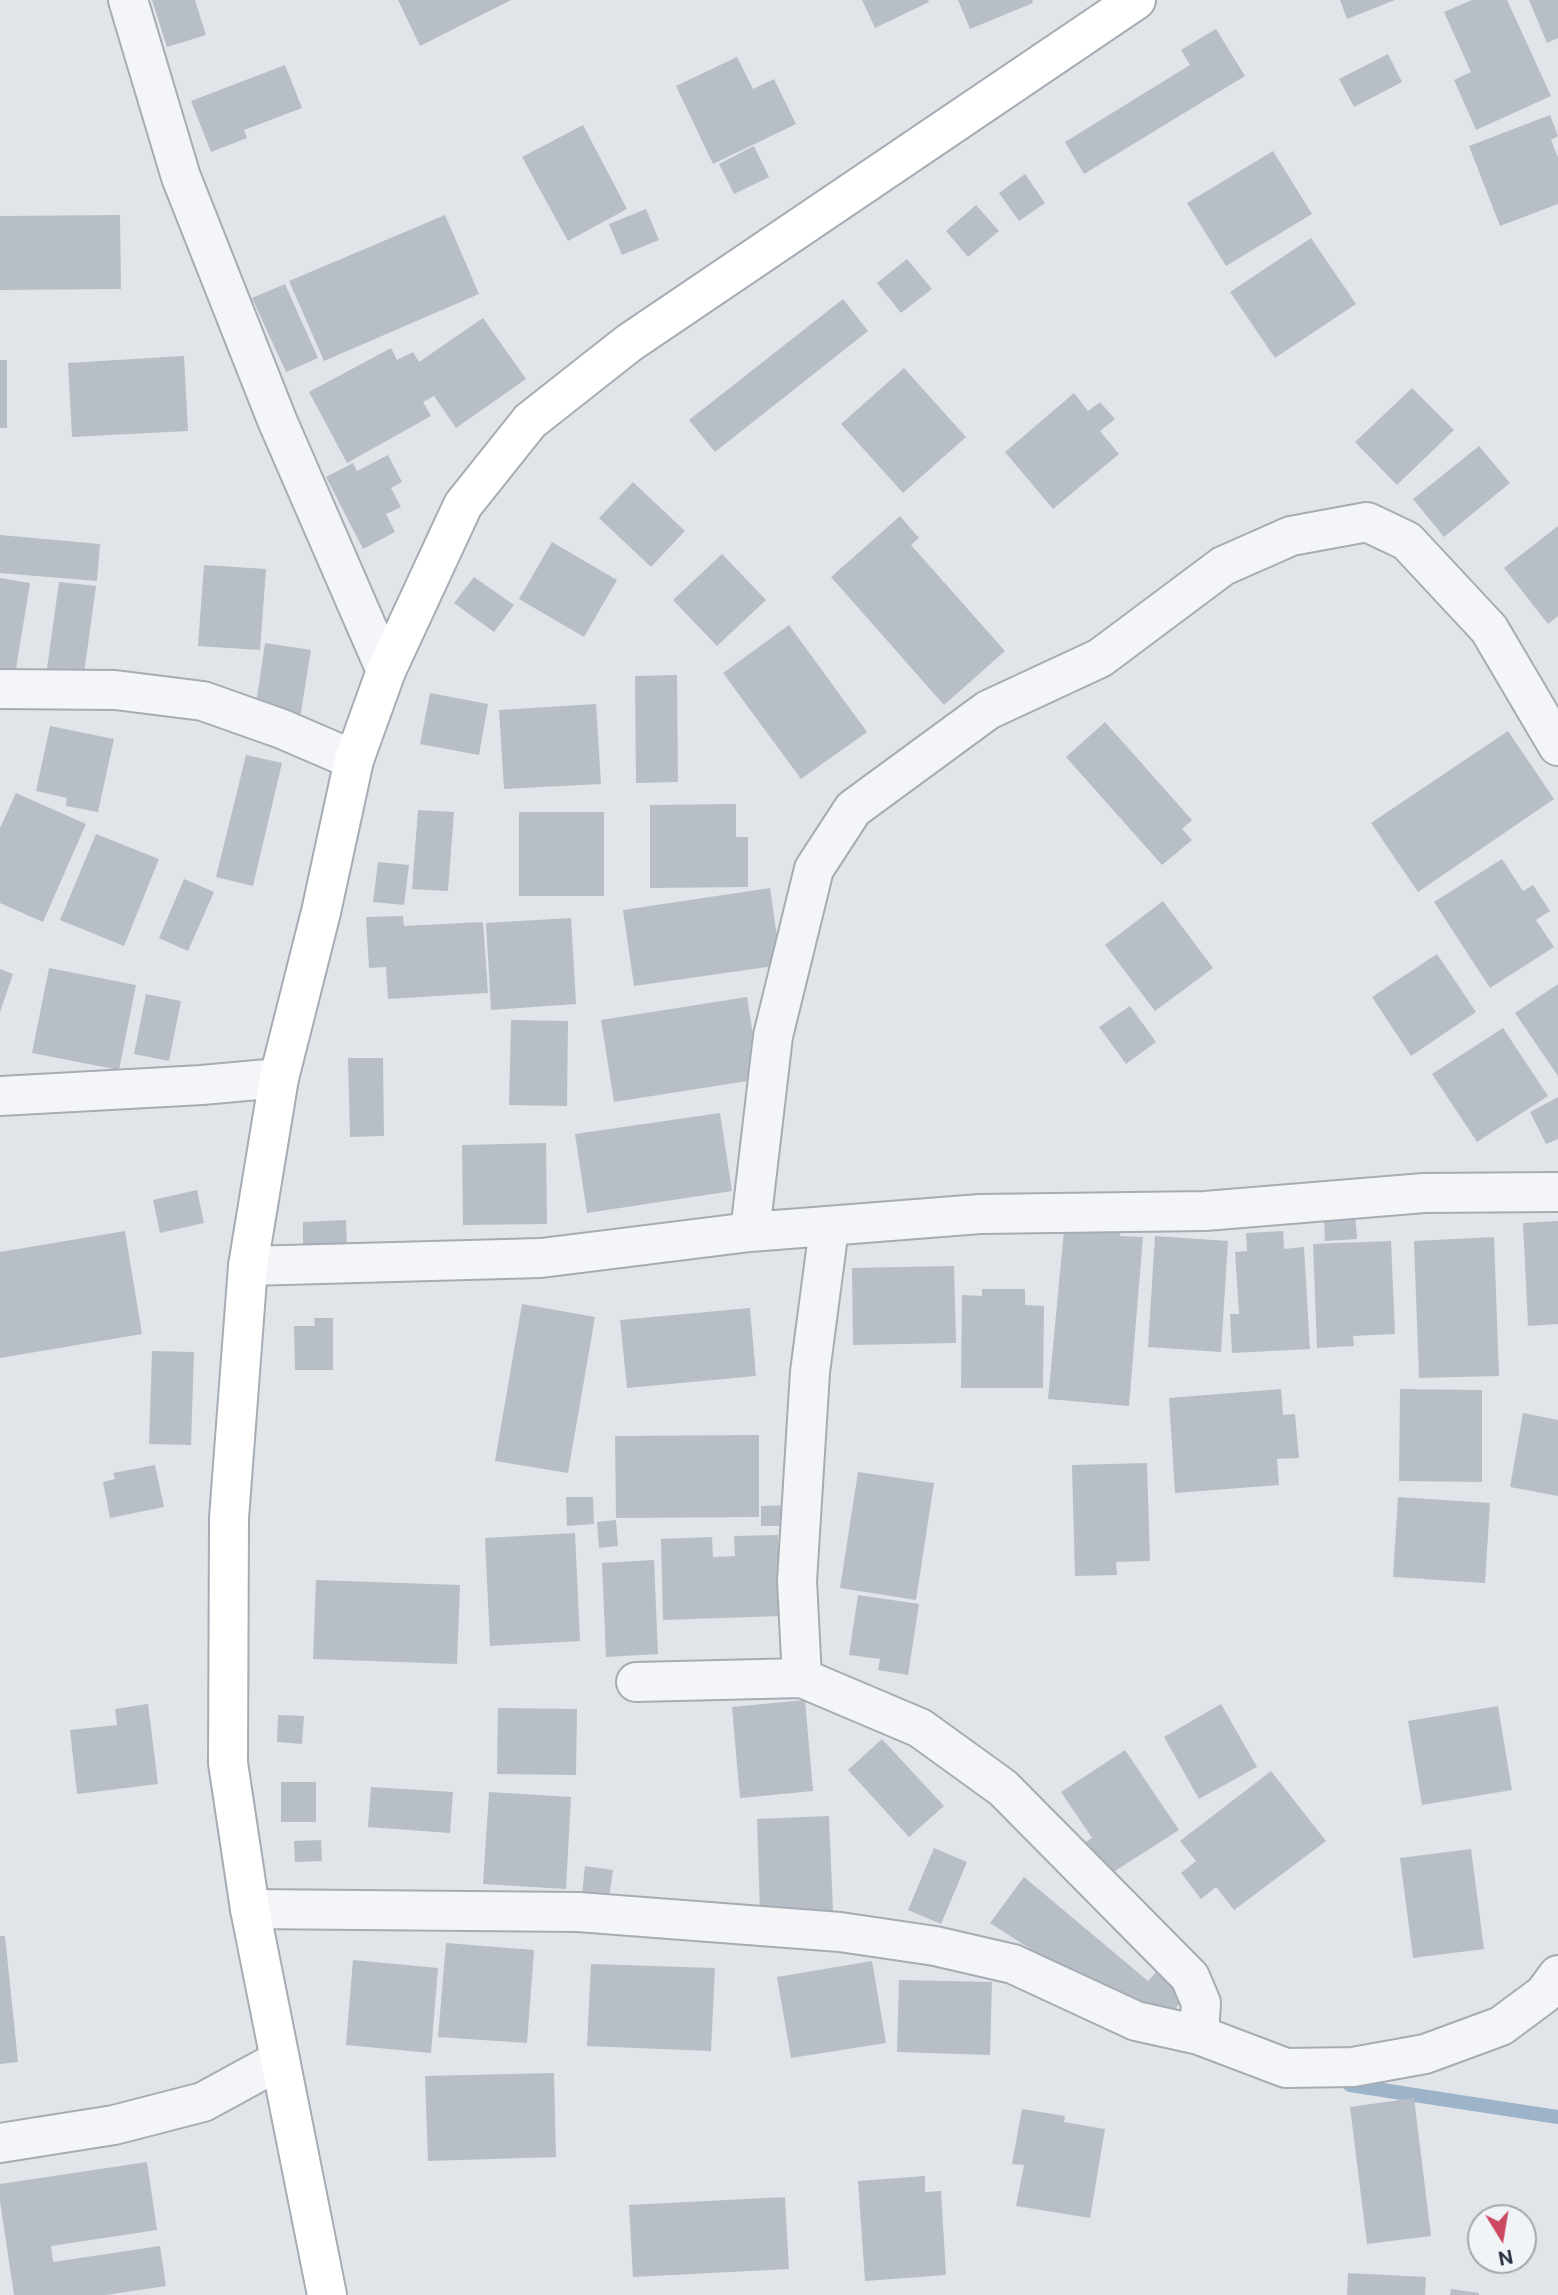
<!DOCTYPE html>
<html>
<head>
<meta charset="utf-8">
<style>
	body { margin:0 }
	#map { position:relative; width:1558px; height:2295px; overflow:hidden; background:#e1e5e9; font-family:"Public Sans",sans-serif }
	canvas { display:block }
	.north { position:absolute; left:1467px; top:2204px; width:70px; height:70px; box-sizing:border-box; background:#f1f4f7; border:2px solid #a1a7ae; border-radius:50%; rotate:169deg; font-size:19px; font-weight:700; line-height:28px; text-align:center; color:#2a3341 }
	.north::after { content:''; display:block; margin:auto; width:24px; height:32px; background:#cb4961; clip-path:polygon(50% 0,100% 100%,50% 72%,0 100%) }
</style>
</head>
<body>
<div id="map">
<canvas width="1558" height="2295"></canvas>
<div class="north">N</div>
</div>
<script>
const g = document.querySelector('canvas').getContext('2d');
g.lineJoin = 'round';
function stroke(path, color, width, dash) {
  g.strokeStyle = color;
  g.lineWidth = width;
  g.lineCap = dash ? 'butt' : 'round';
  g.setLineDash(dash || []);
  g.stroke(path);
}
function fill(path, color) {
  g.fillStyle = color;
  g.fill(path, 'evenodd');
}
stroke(new Path2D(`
	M 1350,2085 L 1558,2117`), '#9db3c9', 14);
fill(new Path2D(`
	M 152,0 L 195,0 L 206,35 L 167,47 Z
	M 398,0 L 511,0 L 420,46 Z
	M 862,0 L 928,0 L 929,2 L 875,28 Z
	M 958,0 L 1032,0 L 1033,3 L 970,29 Z
	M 1340,0 L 1395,0 L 1347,19 Z
	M 1472,0 L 1507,0 L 1551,96 L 1476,130 L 1454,80 L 1471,72 L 1444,12 Z
	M 1529,0 L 1558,0 L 1558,38 L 1547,43 Z
	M 1216,29 L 1245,76 L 1084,174 L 1065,142 L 1190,65 L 1181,50 Z
	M 1388,54 L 1402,82 L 1354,107 L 1339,79 Z
	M 737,57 L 753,89 L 774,79 L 796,124 L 713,164 L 676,86 Z
	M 285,65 L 302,108 L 244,130 L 247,138 L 211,152 L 191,101 Z
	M 1550,115 L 1558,136 L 1551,140 L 1558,157 L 1558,204 L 1500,226 L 1469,146 Z
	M 583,125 L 627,209 L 568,241 L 522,157 Z
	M 754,146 L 769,177 L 734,194 L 719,164 Z
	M 1273,151 L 1312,214 L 1226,266 L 1187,203 Z
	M 1025,174 L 1045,203 L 1019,221 L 999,193 Z
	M 976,205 L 999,231 L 968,257 L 946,231 Z
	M 646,209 L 659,240 L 622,255 L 609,224 Z
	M 120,215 L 121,289 L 0,290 L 0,216 Z
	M 445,215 L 479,294 L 324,361 L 289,281 Z
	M 1311,238 L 1356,304 L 1275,358 L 1230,292 Z
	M 907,259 L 932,289 L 901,313 L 877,283 Z
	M 285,284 L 318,358 L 286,372 L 252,298 Z
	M 843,299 L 868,331 L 715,452 L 689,420 Z
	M 483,318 L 526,379 L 456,428 L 434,396 L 423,402 L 431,416 L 347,463 L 309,392 L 391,348 L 397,360 L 413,352 L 419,362 Z
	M 184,356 L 188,431 L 72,437 L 68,363 Z
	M 0,360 L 7,360 L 7,428 L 0,428 Z
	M 904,368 L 966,437 L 903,493 L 841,424 Z
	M 1412,388 L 1454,430 L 1397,485 L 1355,442 Z
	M 1074,393 L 1088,411 L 1100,402 L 1115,419 L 1100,431 L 1119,454 L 1053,509 L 1005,452 Z
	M 1479,446 L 1510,483 L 1444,537 L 1413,499 Z
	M 388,455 L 402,482 L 391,488 L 401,507 L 386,514 L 395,532 L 363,549 L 326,477 L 353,463 L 357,471 Z
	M 633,482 L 685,531 L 651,567 L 599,518 Z
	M 900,516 L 919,538 L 911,545 L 1005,651 L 944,705 L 831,577 Z
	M 1558,526 L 1558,616 L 1548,624 L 1504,568 Z
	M 0,535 L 100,544 L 97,581 L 0,573 Z
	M 552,542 L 617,580 L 584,637 L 519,599 Z
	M 722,554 L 766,600 L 717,646 L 673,600 Z
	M 204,565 L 266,569 L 260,650 L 198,646 Z
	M 474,577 L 514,605 L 494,632 L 454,603 Z
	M 0,578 L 30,583 L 15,675 L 0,673 Z
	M 59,582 L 96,586 L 83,681 L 46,676 Z
	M 789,625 L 867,732 L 801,779 L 723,673 Z
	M 265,643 L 311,650 L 300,718 L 255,711 Z
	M 677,675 L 678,782 L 636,783 L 635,676 Z
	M 430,693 L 488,704 L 479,755 L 420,744 Z
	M 596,704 L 601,784 L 504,789 L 499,710 Z
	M 1105,722 L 1192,820 L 1182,829 L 1192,840 L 1162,865 L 1066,757 Z
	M 50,726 L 114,739 L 98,812 L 66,806 L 67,798 L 36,791 Z
	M 1508,731 L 1554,799 L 1418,892 L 1371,823 Z
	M 246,755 L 282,763 L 253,886 L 216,877 Z
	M 16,793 L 86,824 L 43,922 L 0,903 L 0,828 Z
	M 736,804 L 736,837 L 748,837 L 748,887 L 650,888 L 650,805 Z
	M 418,810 L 454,812 L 448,891 L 412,889 Z
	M 519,812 L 604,812 L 604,896 L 519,896 Z
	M 96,834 L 159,859 L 124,946 L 60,920 Z
	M 1502,859 L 1523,891 L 1533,885 L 1550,911 L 1536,920 L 1554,947 L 1490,988 L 1434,902 Z
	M 378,862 L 409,865 L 404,905 L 373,902 Z
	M 184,879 L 214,892 L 188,951 L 159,938 Z
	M 770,888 L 781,965 L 634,986 L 623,910 Z
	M 1163,901 L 1213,968 L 1155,1011 L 1105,945 Z
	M 403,916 L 404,926 L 483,922 L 488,993 L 388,999 L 386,967 L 369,968 L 366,917 Z
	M 571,918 L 576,1004 L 491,1010 L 486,923 Z
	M 1437,954 L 1476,1012 L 1411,1056 L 1372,997 Z
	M 49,968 L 136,985 L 119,1070 L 32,1053 Z
	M 0,969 L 13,974 L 0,1012 Z
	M 1558,984 L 1558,1076 L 1515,1013 Z
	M 146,994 L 181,1001 L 169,1061 L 134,1054 Z
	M 747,997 L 760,1079 L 614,1102 L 601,1020 Z
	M 1130,1006 L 1156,1042 L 1126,1064 L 1099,1027 Z
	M 511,1020 L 568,1021 L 567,1106 L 509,1105 Z
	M 1503,1028 L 1548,1096 L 1477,1142 L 1432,1074 Z
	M 348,1058 L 383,1058 L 384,1136 L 350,1137 Z
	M 1558,1097 L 1558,1139 L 1546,1144 L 1530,1112 Z
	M 720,1113 L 732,1191 L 587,1213 L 575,1134 Z
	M 546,1143 L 547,1224 L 463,1225 L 462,1145 Z
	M 197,1190 L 204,1223 L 160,1233 L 153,1200 Z
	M 1354,1199 L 1357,1239 L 1325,1241 L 1323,1201 Z
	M 346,1220 L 347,1251 L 303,1253 L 303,1222 Z
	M 1558,1221 L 1558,1324 L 1528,1326 L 1523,1223 Z
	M 1088,1223 L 1121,1225 L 1120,1236 L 1143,1237 L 1129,1406 L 1048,1399 L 1064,1230 L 1088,1233 Z
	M 125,1231 L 142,1334 L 0,1358 L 0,1252 Z
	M 1283,1231 L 1284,1249 L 1304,1247 L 1310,1349 L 1232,1353 L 1230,1314 L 1239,1314 L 1235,1252 L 1247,1251 L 1246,1233 Z
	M 1155,1236 L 1228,1241 L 1221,1352 L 1148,1347 Z
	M 1494,1237 L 1499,1376 L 1419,1378 L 1414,1241 Z
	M 1391,1241 L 1395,1334 L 1353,1336 L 1354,1346 L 1317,1348 L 1313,1244 Z
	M 954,1266 L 956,1343 L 853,1345 L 852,1268 Z
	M 982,1289 L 1025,1289 L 1025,1305 L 1044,1306 L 1043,1388 L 961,1388 L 962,1295 L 982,1296 Z
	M 522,1304 L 595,1317 L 568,1473 L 495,1461 Z
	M 750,1308 L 756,1376 L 627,1388 L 620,1320 Z
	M 314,1318 L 333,1318 L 333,1370 L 295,1370 L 294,1326 L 315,1326 Z
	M 152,1351 L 194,1352 L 191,1445 L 149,1444 Z
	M 1281,1389 L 1283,1415 L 1295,1414 L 1299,1458 L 1277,1459 L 1279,1485 L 1175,1493 L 1169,1398 Z
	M 1400,1389 L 1482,1390 L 1482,1482 L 1399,1481 Z
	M 1523,1413 L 1558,1420 L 1558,1496 L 1510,1487 Z
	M 759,1435 L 759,1517 L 616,1518 L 615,1436 Z
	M 1147,1463 L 1150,1561 L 1116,1562 L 1117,1575 L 1075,1576 L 1072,1465 Z
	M 155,1465 L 164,1507 L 110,1518 L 103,1482 L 115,1479 L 113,1473 Z
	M 858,1472 L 934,1483 L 916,1600 L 840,1588 Z
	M 566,1497 L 593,1497 L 594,1524 L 567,1526 Z
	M 1398,1497 L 1490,1503 L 1485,1583 L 1393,1577 Z
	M 793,1505 L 794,1526 L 761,1526 L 761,1506 Z
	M 616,1520 L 618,1546 L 599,1548 L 597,1522 Z
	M 575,1533 L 580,1641 L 490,1646 L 485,1538 Z
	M 778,1535 L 781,1616 L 663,1620 L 661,1539 L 712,1537 L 713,1557 L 735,1556 L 734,1536 Z
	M 654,1560 L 658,1654 L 606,1657 L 602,1563 Z
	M 316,1580 L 460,1585 L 457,1664 L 313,1659 Z
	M 858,1595 L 919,1604 L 908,1675 L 878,1670 L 880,1659 L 849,1655 Z
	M 805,1700 L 813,1791 L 740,1798 L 732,1707 Z
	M 148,1704 L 158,1784 L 77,1794 L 70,1730 L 117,1725 L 115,1709 Z
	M 1221,1704 L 1257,1767 L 1199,1799 L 1164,1737 Z
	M 1498,1706 L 1512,1790 L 1422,1805 L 1408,1721 Z
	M 498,1708 L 577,1709 L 576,1775 L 497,1774 Z
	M 278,1715 L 304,1716 L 302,1744 L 277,1742 Z
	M 882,1739 L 944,1806 L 909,1837 L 848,1770 Z
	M 1125,1750 L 1179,1830 L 1101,1880 L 1079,1846 L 1092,1838 L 1061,1792 Z
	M 1271,1771 L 1326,1841 L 1234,1910 L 1216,1887 L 1201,1899 L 1181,1873 L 1196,1861 L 1180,1841 Z
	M 281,1782 L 316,1782 L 316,1822 L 281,1822 Z
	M 371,1787 L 453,1792 L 450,1833 L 368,1827 Z
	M 489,1792 L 571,1797 L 566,1889 L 483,1884 Z
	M 829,1816 L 833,1911 L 760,1914 L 757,1819 Z
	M 321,1840 L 322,1861 L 295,1862 L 294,1841 Z
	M 934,1848 L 967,1862 L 941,1924 L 908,1910 Z
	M 1471,1849 L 1484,1949 L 1413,1958 L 1400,1858 Z
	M 585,1866 L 613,1870 L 609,1898 L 582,1895 Z
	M 1024,1877 L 1148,1981 L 1156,1972 L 1185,1997 L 1164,2022 L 1137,2018 L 990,1923 Z
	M 0,1936 L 5,1936 L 18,2062 L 0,2064 Z
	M 446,1943 L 534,1950 L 527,2043 L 438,2037 Z
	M 353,1960 L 438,1968 L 431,2053 L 346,2045 Z
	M 872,1961 L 886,2043 L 791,2058 L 777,1977 Z
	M 591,1964 L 715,1968 L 711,2051 L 587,2046 Z
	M 899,1980 L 992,1982 L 990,2055 L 897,2052 Z
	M 554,2073 L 556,2157 L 428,2161 L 425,2076 Z
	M 1414,2098 L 1431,2236 L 1367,2244 L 1350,2107 Z
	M 1022,2109 L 1065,2116 L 1064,2122 L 1105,2129 L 1090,2218 L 1016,2206 L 1024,2165 L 1012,2164 Z
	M 147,2162 L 157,2230 L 51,2246 L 53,2262 L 160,2246 L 166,2286 L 106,2295 L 14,2295 L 0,2201 L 0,2184 Z
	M 925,2176 L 925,2192 L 941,2191 L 946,2275 L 865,2281 L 858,2181 Z
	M 785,2197 L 789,2269 L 633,2277 L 629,2205 Z
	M 1348,2273 L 1426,2277 L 1425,2295 L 1347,2295 Z
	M 1451,2289 L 1479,2293 L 1479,2295 L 1450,2295 Z`), '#b8bec6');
const street = new Path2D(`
	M 128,0 L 181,177 L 277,420 L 386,671
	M 0,689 L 115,690 L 203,701 L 282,729 L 354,760
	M 0,1096 L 202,1085 L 279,1078
	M 750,1232 L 773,1036 L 814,869 L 853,809 L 988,710 L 1100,658 L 1223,566 L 1291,536 L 1367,522 L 1407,541 L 1489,629 L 1558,746
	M 248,1266 L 541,1258 L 750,1232 L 980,1214 L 1205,1211 L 1424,1193 L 1558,1192
	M 802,1678 L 797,1581 L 810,1372 L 829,1228
	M 636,1682 L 802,1678 L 920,1728 L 1003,1788 L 1190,1977 L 1201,2003 L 1199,2035
	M 250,1909 L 578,1912 L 840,1932 L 935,1946 L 1013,1964 L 1136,2021 L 1199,2035 L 1286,2068 L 1353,2067 L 1425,2054 L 1501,2026 L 1544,1994 L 1558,1975
	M 0,2143 L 114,2125 L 203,2102 L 280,2060`);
const secondary = new Path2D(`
	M 327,2295 L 250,1909 L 228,1763 L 229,1518 L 248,1266 L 279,1078 L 321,912 L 354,760 L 386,671 L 463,505 L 530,421 L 629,343 L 1136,0`);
stroke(street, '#a6acb3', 42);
stroke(secondary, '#a6acb3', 42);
stroke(street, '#f4f5f8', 38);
stroke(secondary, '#fff', 38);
</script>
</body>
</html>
